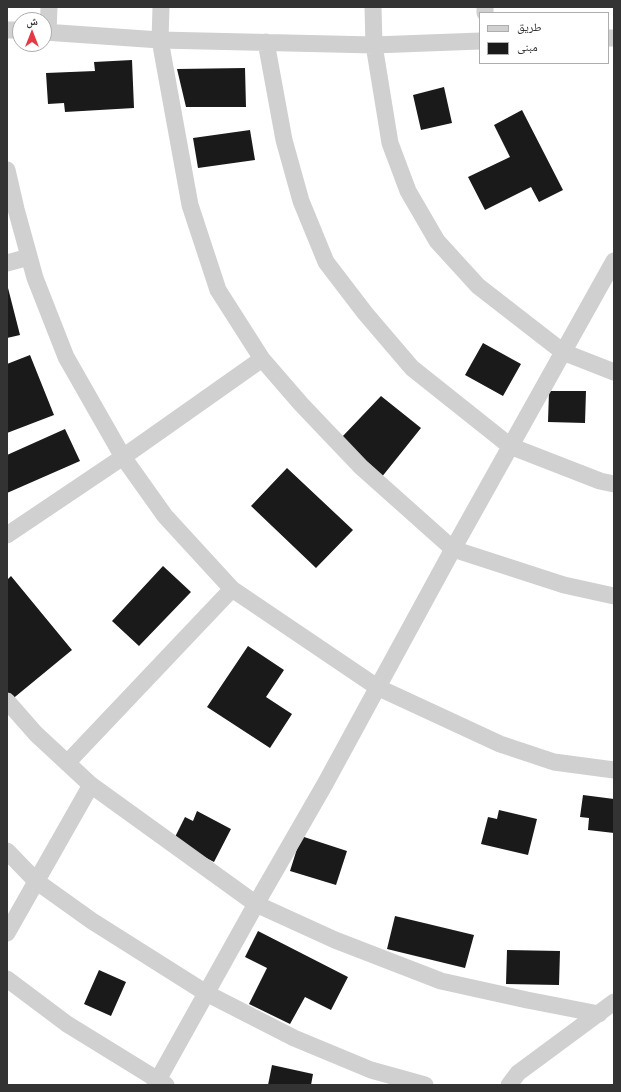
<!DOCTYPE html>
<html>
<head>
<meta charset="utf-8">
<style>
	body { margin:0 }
	#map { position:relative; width:621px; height:1092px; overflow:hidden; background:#fff; font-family:Quicksand,"Noto Naskh Arabic",sans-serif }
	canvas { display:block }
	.frame { position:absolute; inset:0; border:8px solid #333; pointer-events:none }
	.legend { position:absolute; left:479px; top:12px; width:130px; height:52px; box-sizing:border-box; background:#fff; border:1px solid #adadad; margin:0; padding:5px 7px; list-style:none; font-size:12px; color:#333 }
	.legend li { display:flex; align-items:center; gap:8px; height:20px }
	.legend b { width:20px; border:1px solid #adadad }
	.north { position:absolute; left:12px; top:12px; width:40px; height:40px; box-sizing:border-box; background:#fff; border:1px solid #adadad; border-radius:50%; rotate:0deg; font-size:11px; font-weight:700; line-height:16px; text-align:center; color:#333 }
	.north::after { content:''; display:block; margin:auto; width:14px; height:18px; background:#e63946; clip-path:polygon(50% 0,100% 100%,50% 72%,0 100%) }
</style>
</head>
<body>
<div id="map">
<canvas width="621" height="1092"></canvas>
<div class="frame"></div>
<ul class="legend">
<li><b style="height:5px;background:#d0d0d0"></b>طريق</li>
<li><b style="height:11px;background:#1a1a1a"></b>مبنى</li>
</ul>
<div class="north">ش</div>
</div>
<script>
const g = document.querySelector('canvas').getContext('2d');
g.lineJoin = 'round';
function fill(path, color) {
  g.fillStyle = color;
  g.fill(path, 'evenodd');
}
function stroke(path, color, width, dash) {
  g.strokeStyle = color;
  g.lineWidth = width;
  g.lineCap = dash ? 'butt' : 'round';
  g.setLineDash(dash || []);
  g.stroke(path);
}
fill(new Path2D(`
	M 132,60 L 134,108 L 65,112 L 64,103 L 48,104 L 46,73 L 95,71 L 94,62 Z
	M 245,68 L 246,107 L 186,107 L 177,69 Z
	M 444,87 L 452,123 L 421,130 L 413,95 Z
	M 522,110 L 563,190 L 539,202 L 531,187 L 485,210 L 468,177 L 510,157 L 494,125 Z
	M 250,130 L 255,160 L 198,168 L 193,138 Z
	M 7,284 L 20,335 L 7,338 Z
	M 483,343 L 521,364 L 503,396 L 465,375 Z
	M 30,355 L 54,415 L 7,433 L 7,364 Z
	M 549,391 L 586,391 L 585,423 L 548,422 Z
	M 381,396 L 421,428 L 381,478 L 342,437 Z
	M 65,429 L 80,461 L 7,493 L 7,455 Z
	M 287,468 L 353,530 L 316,568 L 251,506 Z
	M 163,566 L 191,592 L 139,646 L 112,621 Z
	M 11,576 L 72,650 L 10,701 L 7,698 L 7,580 Z
	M 248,646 L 284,670 L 266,697 L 292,714 L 270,748 L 207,707 Z
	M 583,795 L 614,799 L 614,833 L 588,830 L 589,818 L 580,817 Z
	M 499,810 L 537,819 L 528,855 L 481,844 L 488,817 L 497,819 Z
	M 197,811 L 231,829 L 214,862 L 173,841 L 185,817 L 193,821 Z
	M 301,836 L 347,851 L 336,885 L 290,871 Z
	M 395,916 L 474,935 L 465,968 L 387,949 Z
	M 258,931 L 348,977 L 331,1010 L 305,997 L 290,1024 L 249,1004 L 267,968 L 245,957 Z
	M 507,950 L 560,951 L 559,985 L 506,984 Z
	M 99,970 L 126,982 L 111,1016 L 84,1004 Z
	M 272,1065 L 313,1074 L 311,1085 L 268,1085 Z`), '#1a1a1a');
stroke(new Path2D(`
	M 161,7 L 160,40 L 190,205 L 218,290 L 262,359 L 301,404 L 361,467 L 453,549 L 564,585 L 614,596
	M 373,7 L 374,45 L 390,143 L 408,191 L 437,241 L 478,286 L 563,352 L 614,372
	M 485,7 L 485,13
	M 7,30 L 20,30
	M 44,32 L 160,40 L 374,45 L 480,41
	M 48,32 L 49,7
	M 608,38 L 614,38
	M 266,42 L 284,140 L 301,201 L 326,262 L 365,313 L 412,368 L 510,446 L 600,481 L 614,484
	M 7,170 L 16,209 L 35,278 L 66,357 L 123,457 L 165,516 L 232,589 L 377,687 L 500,744 L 554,762 L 614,770
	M 7,263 L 29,257
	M 7,535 L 123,457 L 262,359
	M 7,701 L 36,734 L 91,785 L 7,933
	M 67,763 L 232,589
	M 91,785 L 256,904 L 335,940 L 441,981 L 527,1000 L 599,1014
	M 7,851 L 36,881 L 92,921 L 206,993 L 294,1038 L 371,1070 L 425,1085
	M 7,979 L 67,1024 L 166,1085
	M 155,1085 L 256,904 L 325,784 L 453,549 L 614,261
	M 509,1085 L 518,1073 L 614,1002`), '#d0d0d0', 17);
</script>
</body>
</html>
